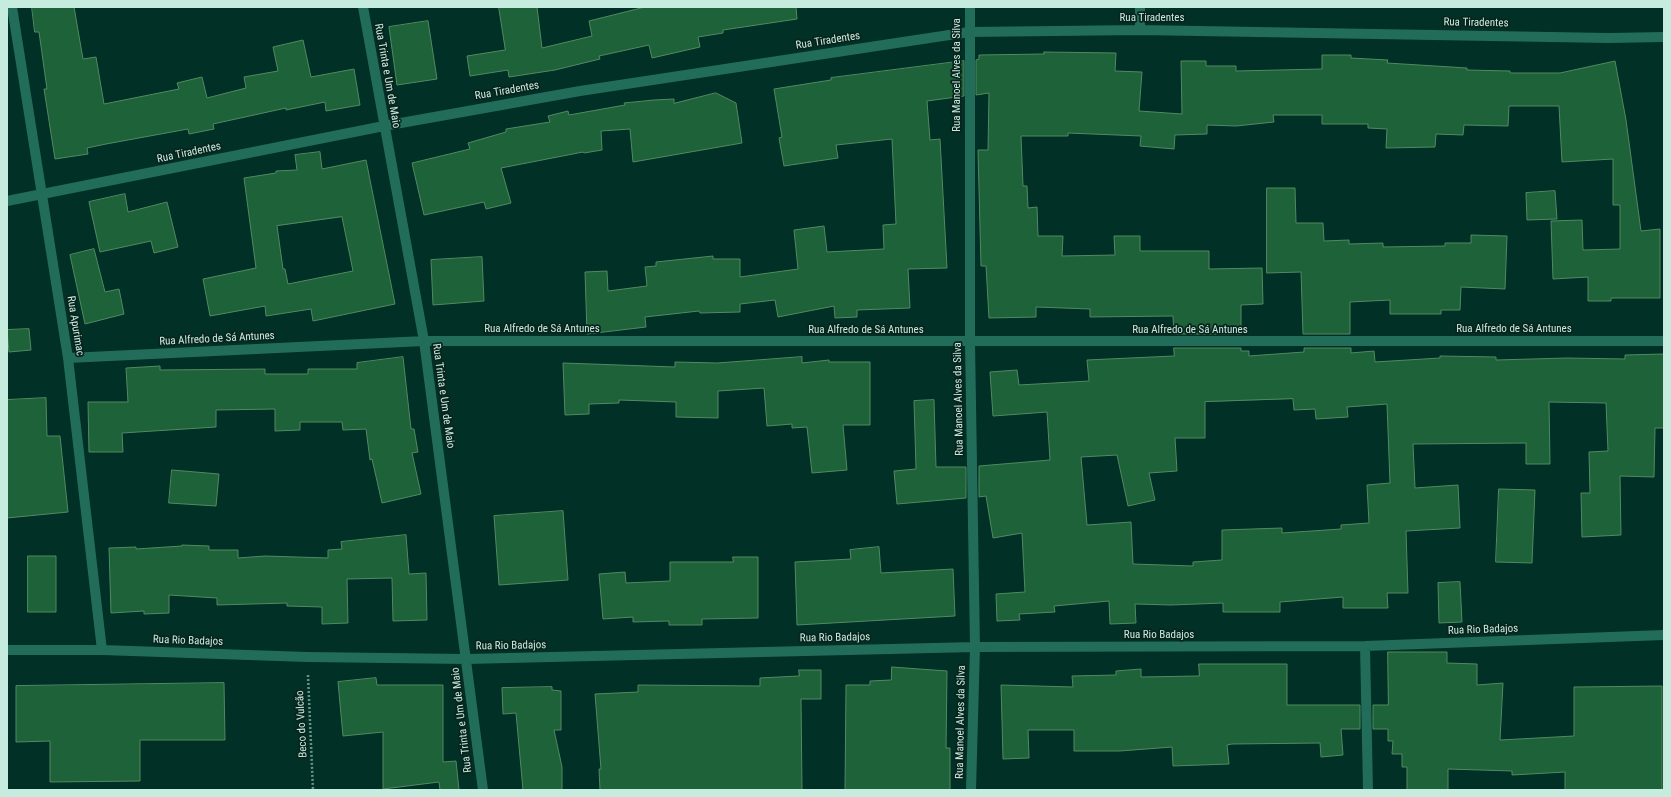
<!DOCTYPE html>
<html>
<head>
<meta charset="utf-8">
<style>
	body { margin:0 }
	#map { position:relative; width:1671px; height:797px; overflow:hidden; background:#013026; font-family:"Roboto Condensed",sans-serif }
	canvas { display:block }
	.frame { position:absolute; inset:0; border:8px solid #c6ecdf; pointer-events:none }
</style>
</head>
<body>
<div id="map">
<canvas width="1671" height="797"></canvas>
<div class="frame"></div>
</div>
<script>
const g = document.querySelector('canvas').getContext('2d');
g.lineJoin = 'round';
function fill(path, color) {
  g.fillStyle = color;
  g.fill(path, 'evenodd');
}
function stroke(path, color, width, dash) {
  g.strokeStyle = color;
  g.lineWidth = width;
  g.lineCap = dash ? 'butt' : 'round';
  g.setLineDash(dash || []);
  g.stroke(path);
}
function label(font, color, halo, rows, align = 'center') {
  g.font = font + ' "Roboto Condensed",sans-serif';
  g.lineWidth = 3.5;
  g.setLineDash([]);
  g.textBaseline = 'middle';
  g.strokeStyle = halo;
  g.fillStyle = color;
  for (const [text, x, y, turn = 0] of rows) {
    g.save();
    g.translate(x, y);
    g.rotate((+turn || 0) * Math.PI / 180);
    g.textAlign = isNaN(turn) ? turn : align;
    if (halo) g.strokeText(text, 0, 0);
    g.fillText(text, 0, 0);
    g.restore();
  }
}
const building = new Path2D(`
	M 32,7 L 74,7 L 83,59 L 96,57 L 104,104 L 179,89 L 177,83 L 202,77 L 207,98 L 246,88 L 244,77 L 278,71 L 273,47 L 303,40 L 311,77 L 354,69 L 360,105 L 326,111 L 325,102 L 286,110 L 286,108 L 213,124 L 214,129 L 189,134 L 188,129 L 106,144 L 87,148 L 88,154 L 55,159 L 44,89 L 47,89 L 39,32 L 35,32 Z
	M 499,7 L 537,7 L 542,48 L 592,36 L 589,21 L 645,7 L 796,7 L 797,19 L 723,30 L 723,33 L 698,37 L 700,47 L 652,58 L 649,45 L 599,56 L 600,59 L 555,70 L 509,77 L 508,70 L 470,76 L 467,56 L 505,50 Z
	M 428,21 L 437,79 L 397,85 L 389,27 Z
	M 1044,52 L 1116,53 L 1115,71 L 1142,72 L 1139,111 L 1182,114 L 1181,61 L 1206,61 L 1206,66 L 1236,66 L 1236,71 L 1322,69 L 1322,55 L 1351,55 L 1351,58 L 1388,60 L 1387,63 L 1467,68 L 1467,70 L 1510,71 L 1510,73 L 1560,73 L 1615,61 L 1626,120 L 1641,231 L 1660,229 L 1660,298 L 1611,298 L 1611,301 L 1588,301 L 1588,277 L 1553,279 L 1551,221 L 1582,220 L 1583,250 L 1620,249 L 1620,205 L 1613,205 L 1613,159 L 1562,162 L 1559,106 L 1509,106 L 1508,126 L 1464,125 L 1463,135 L 1436,134 L 1435,147 L 1386,148 L 1387,129 L 1368,128 L 1368,124 L 1322,124 L 1322,115 L 1273,115 L 1274,122 L 1236,126 L 1207,125 L 1207,134 L 1175,135 L 1174,149 L 1140,146 L 1141,136 L 1068,133 L 1068,136 L 1021,136 L 1023,186 L 1027,186 L 1028,208 L 1037,207 L 1038,236 L 1063,236 L 1062,256 L 1115,255 L 1114,236 L 1140,236 L 1140,251 L 1209,251 L 1209,269 L 1262,268 L 1263,304 L 1241,305 L 1241,334 L 1174,334 L 1173,316 L 1090,317 L 1090,309 L 1036,307 L 1036,317 L 989,318 L 986,266 L 981,266 L 978,150 L 988,150 L 989,93 L 976,95 L 976,60 L 979,59 L 979,55 L 1044,54 Z
	M 964,61 L 964,96 L 927,101 L 930,140 L 940,139 L 947,268 L 908,269 L 910,308 L 857,310 L 857,317 L 835,318 L 834,306 L 778,317 L 775,300 L 740,304 L 740,312 L 700,313 L 699,311 L 645,317 L 646,327 L 587,334 L 585,272 L 607,271 L 608,291 L 647,286 L 645,267 L 656,266 L 656,262 L 713,256 L 713,259 L 740,259 L 740,277 L 798,269 L 794,230 L 824,226 L 827,252 L 884,249 L 883,225 L 896,224 L 892,139 L 836,145 L 838,158 L 784,166 L 779,138 L 782,137 L 774,89 L 831,80 L 831,78 Z
	M 716,93 L 736,103 L 742,143 L 633,162 L 630,129 L 601,131 L 602,150 L 584,153 L 583,152 L 501,168 L 511,203 L 486,209 L 484,202 L 424,215 L 412,163 L 470,149 L 468,143 L 506,132 L 506,129 L 550,122 L 548,116 L 568,111 L 569,115 L 625,105 L 624,103 L 654,100 L 674,99 L 674,103 Z
	M 320,152 L 322,169 L 366,160 L 395,304 L 313,321 L 311,309 L 266,316 L 265,306 L 210,316 L 203,279 L 256,268 L 244,178 L 276,173 L 276,171 L 297,170 L 295,155 ZM 342,217 L 353,271 L 288,284 L 285,269 L 283,269 L 277,226 Z
	M 1267,188 L 1295,188 L 1296,223 L 1323,223 L 1324,241 L 1349,240 L 1349,244 L 1383,243 L 1383,247 L 1445,246 L 1445,243 L 1471,243 L 1471,235 L 1507,236 L 1505,289 L 1461,287 L 1460,310 L 1441,310 L 1441,314 L 1390,314 L 1390,300 L 1350,302 L 1350,334 L 1303,334 L 1301,272 L 1267,273 Z
	M 1555,191 L 1557,219 L 1527,220 L 1526,193 Z
	M 125,194 L 128,212 L 167,202 L 178,247 L 154,253 L 151,241 L 100,252 L 89,202 Z
	M 94,249 L 105,292 L 119,289 L 124,314 L 85,324 L 70,255 Z
	M 482,257 L 484,301 L 433,305 L 431,260 Z
	M 29,329 L 31,350 L 9,352 L 7,330 Z
	M 1174,348 L 1241,348 L 1241,351 L 1249,351 L 1249,356 L 1304,352 L 1304,348 L 1351,348 L 1351,353 L 1374,351 L 1375,362 L 1440,358 L 1440,356 L 1496,357 L 1496,360 L 1567,358 L 1625,359 L 1625,355 L 1664,354 L 1664,428 L 1655,428 L 1654,477 L 1620,476 L 1621,535 L 1582,537 L 1581,493 L 1590,493 L 1589,452 L 1608,451 L 1606,403 L 1549,402 L 1550,464 L 1526,464 L 1526,443 L 1413,444 L 1415,488 L 1458,485 L 1460,528 L 1406,531 L 1408,593 L 1387,593 L 1388,608 L 1343,608 L 1343,597 L 1280,602 L 1280,612 L 1223,612 L 1223,603 L 1171,605 L 1135,604 L 1136,623 L 1110,624 L 1109,601 L 1054,606 L 1055,612 L 1019,614 L 1020,620 L 997,621 L 996,594 L 1025,592 L 1022,533 L 993,538 L 986,496 L 979,497 L 979,466 L 1050,460 L 1047,412 L 993,416 L 990,372 L 1017,370 L 1019,385 L 1089,381 L 1087,360 L 1174,356 ZM 1293,399 L 1294,410 L 1315,409 L 1316,419 L 1348,417 L 1347,407 L 1387,404 L 1390,483 L 1367,485 L 1369,523 L 1341,525 L 1341,529 L 1282,533 L 1282,528 L 1222,530 L 1222,560 L 1193,562 L 1193,566 L 1133,564 L 1131,522 L 1087,525 L 1081,457 L 1117,455 L 1128,506 L 1155,500 L 1149,473 L 1177,471 L 1175,438 L 1205,438 L 1205,402 Z
	M 403,357 L 411,429 L 414,429 L 418,452 L 412,453 L 421,494 L 382,503 L 372,459 L 370,460 L 366,429 L 343,430 L 342,422 L 300,422 L 300,430 L 275,431 L 275,409 L 216,410 L 216,427 L 122,433 L 123,452 L 89,452 L 88,402 L 128,402 L 126,368 L 160,366 L 160,370 L 265,369 L 265,374 L 308,374 L 308,369 L 357,369 L 357,363 Z
	M 802,357 L 802,363 L 829,360 L 829,362 L 870,362 L 870,425 L 843,425 L 847,470 L 812,473 L 807,427 L 792,428 L 792,424 L 767,426 L 764,388 L 718,391 L 718,418 L 676,417 L 676,402 L 619,400 L 619,403 L 589,404 L 589,414 L 565,415 L 563,363 L 675,367 L 675,362 L 717,363 Z
	M 46,398 L 47,436 L 60,436 L 68,512 L 7,518 L 7,400 Z
	M 934,400 L 936,467 L 966,467 L 966,498 L 897,504 L 894,471 L 916,469 L 914,401 Z
	M 172,470 L 219,474 L 216,506 L 169,503 Z
	M 1499,489 L 1535,490 L 1532,563 L 1496,562 Z
	M 563,511 L 568,580 L 499,585 L 494,516 Z
	M 406,535 L 409,574 L 426,573 L 427,620 L 393,621 L 392,578 L 347,579 L 348,623 L 322,624 L 322,607 L 287,606 L 287,603 L 217,605 L 217,598 L 169,595 L 169,613 L 144,614 L 144,611 L 111,613 L 109,548 L 136,547 L 136,549 L 182,546 L 182,545 L 209,546 L 209,550 L 238,550 L 238,558 L 265,556 L 328,558 L 328,550 L 342,549 L 341,542 Z
	M 879,547 L 881,573 L 953,569 L 955,616 L 797,625 L 795,562 L 851,559 L 850,550 Z
	M 28,556 L 56,556 L 56,612 L 28,612 Z
	M 733,557 L 758,557 L 758,618 L 702,619 L 702,625 L 669,625 L 669,621 L 633,622 L 633,617 L 603,619 L 599,574 L 625,572 L 626,583 L 670,581 L 670,562 L 733,562 Z
	M 1460,582 L 1462,622 L 1439,623 L 1438,583 Z
	M 1388,652 L 1447,652 L 1447,663 L 1477,664 L 1477,685 L 1503,683 L 1500,740 L 1574,736 L 1574,687 L 1662,686 L 1662,790 L 1565,790 L 1565,772 L 1512,775 L 1512,771 L 1448,769 L 1448,790 L 1407,790 L 1407,767 L 1402,767 L 1402,754 L 1392,754 L 1393,741 L 1388,741 L 1388,729 L 1373,729 L 1373,705 L 1388,705 Z
	M 1199,664 L 1287,664 L 1287,705 L 1360,705 L 1360,729 L 1341,729 L 1343,755 L 1321,757 L 1320,743 L 1232,744 L 1227,745 L 1229,764 L 1173,766 L 1172,747 L 1120,751 L 1074,751 L 1074,730 L 1028,730 L 1029,758 L 1003,759 L 1001,685 L 1073,687 L 1072,676 L 1116,675 L 1116,671 L 1141,669 L 1141,677 L 1199,676 Z
	M 892,667 L 947,671 L 946,748 L 950,748 L 950,790 L 845,790 L 846,685 L 870,685 L 870,681 L 891,680 Z
	M 799,670 L 821,670 L 821,699 L 801,699 L 802,790 L 600,790 L 599,769 L 601,769 L 595,694 L 638,692 L 638,685 L 760,686 L 760,678 L 799,676 Z
	M 376,678 L 377,685 L 443,685 L 443,762 L 456,761 L 459,790 L 440,790 L 439,782 L 383,789 L 383,732 L 343,736 L 338,682 Z
	M 224,683 L 225,740 L 140,740 L 140,781 L 50,782 L 50,741 L 16,742 L 16,686 Z
	M 552,687 L 552,690 L 561,691 L 561,730 L 554,730 L 562,767 L 562,790 L 523,790 L 516,713 L 503,714 L 502,688 Z`);
fill(building, '#1e6239');
stroke(building, '#508a62', 1);
stroke(new Path2D(`
	M 308,675 L 313,790`), '#699388', 2.5, [2, 2]);
stroke(new Path2D(`
	M 12,7 L 68,358 L 102,650
	M 363,7 L 424,341 L 483,790
	M 970,7 L 970,342 L 975,647 L 971,790
	M 1140,30 L 1140,7
	M 7,201 L 384,126 L 580,91 L 969,32 L 1140,30 L 1609,38 L 1664,37
	M 68,358 L 424,341 L 1664,341
	M 1365,646 L 1368,790
	M 7,650 L 102,650 L 307,657 L 467,659 L 975,647 L 1365,646 L 1664,635`), '#226c5a', 10);
label('11px', '#c6ecdf', '#0a241d', [
	["Rua Tiradentes",1152,18],
	["Rua Tiradentes",1476,23,1],
	["Rua Tiradentes",828,41,-9],
	["Rua Manoel Alves da Silva",957,75,-90],
	["Rua Trinta e Um de Maio",387,76,80],
	["Rua Tiradentes",507,91,-10],
	["Rua Tiradentes",189,153,-12],
	["Rua Apurimac",75,326,81],
	["Rua Alfredo de Sá Antunes",542,329],
	["Rua Alfredo de Sá Antunes",1514,329],
	["Rua Alfredo de Sá Antunes",866,330],
	["Rua Alfredo de Sá Antunes",1190,330],
	["Rua Alfredo de Sá Antunes",217,339,-3],
	["Rua Trinta e Um de Maio",443,396,82],
	["Rua Manoel Alves da Silva",959,399,-91],
	["Rua Rio Badajos",1483,630,-2],
	["Rua Rio Badajos",1159,635],
	["Rua Rio Badajos",835,638,-1],
	["Rua Rio Badajos",188,641,2],
	["Rua Rio Badajos",511,646,-1],
	["Rua Trinta e Um de Maio",462,720,-97],
	["Rua Manoel Alves da Silva",961,722,-89],
	["Beco do Vulcão",302,724,-93]
]);
</script>
</body>
</html>
